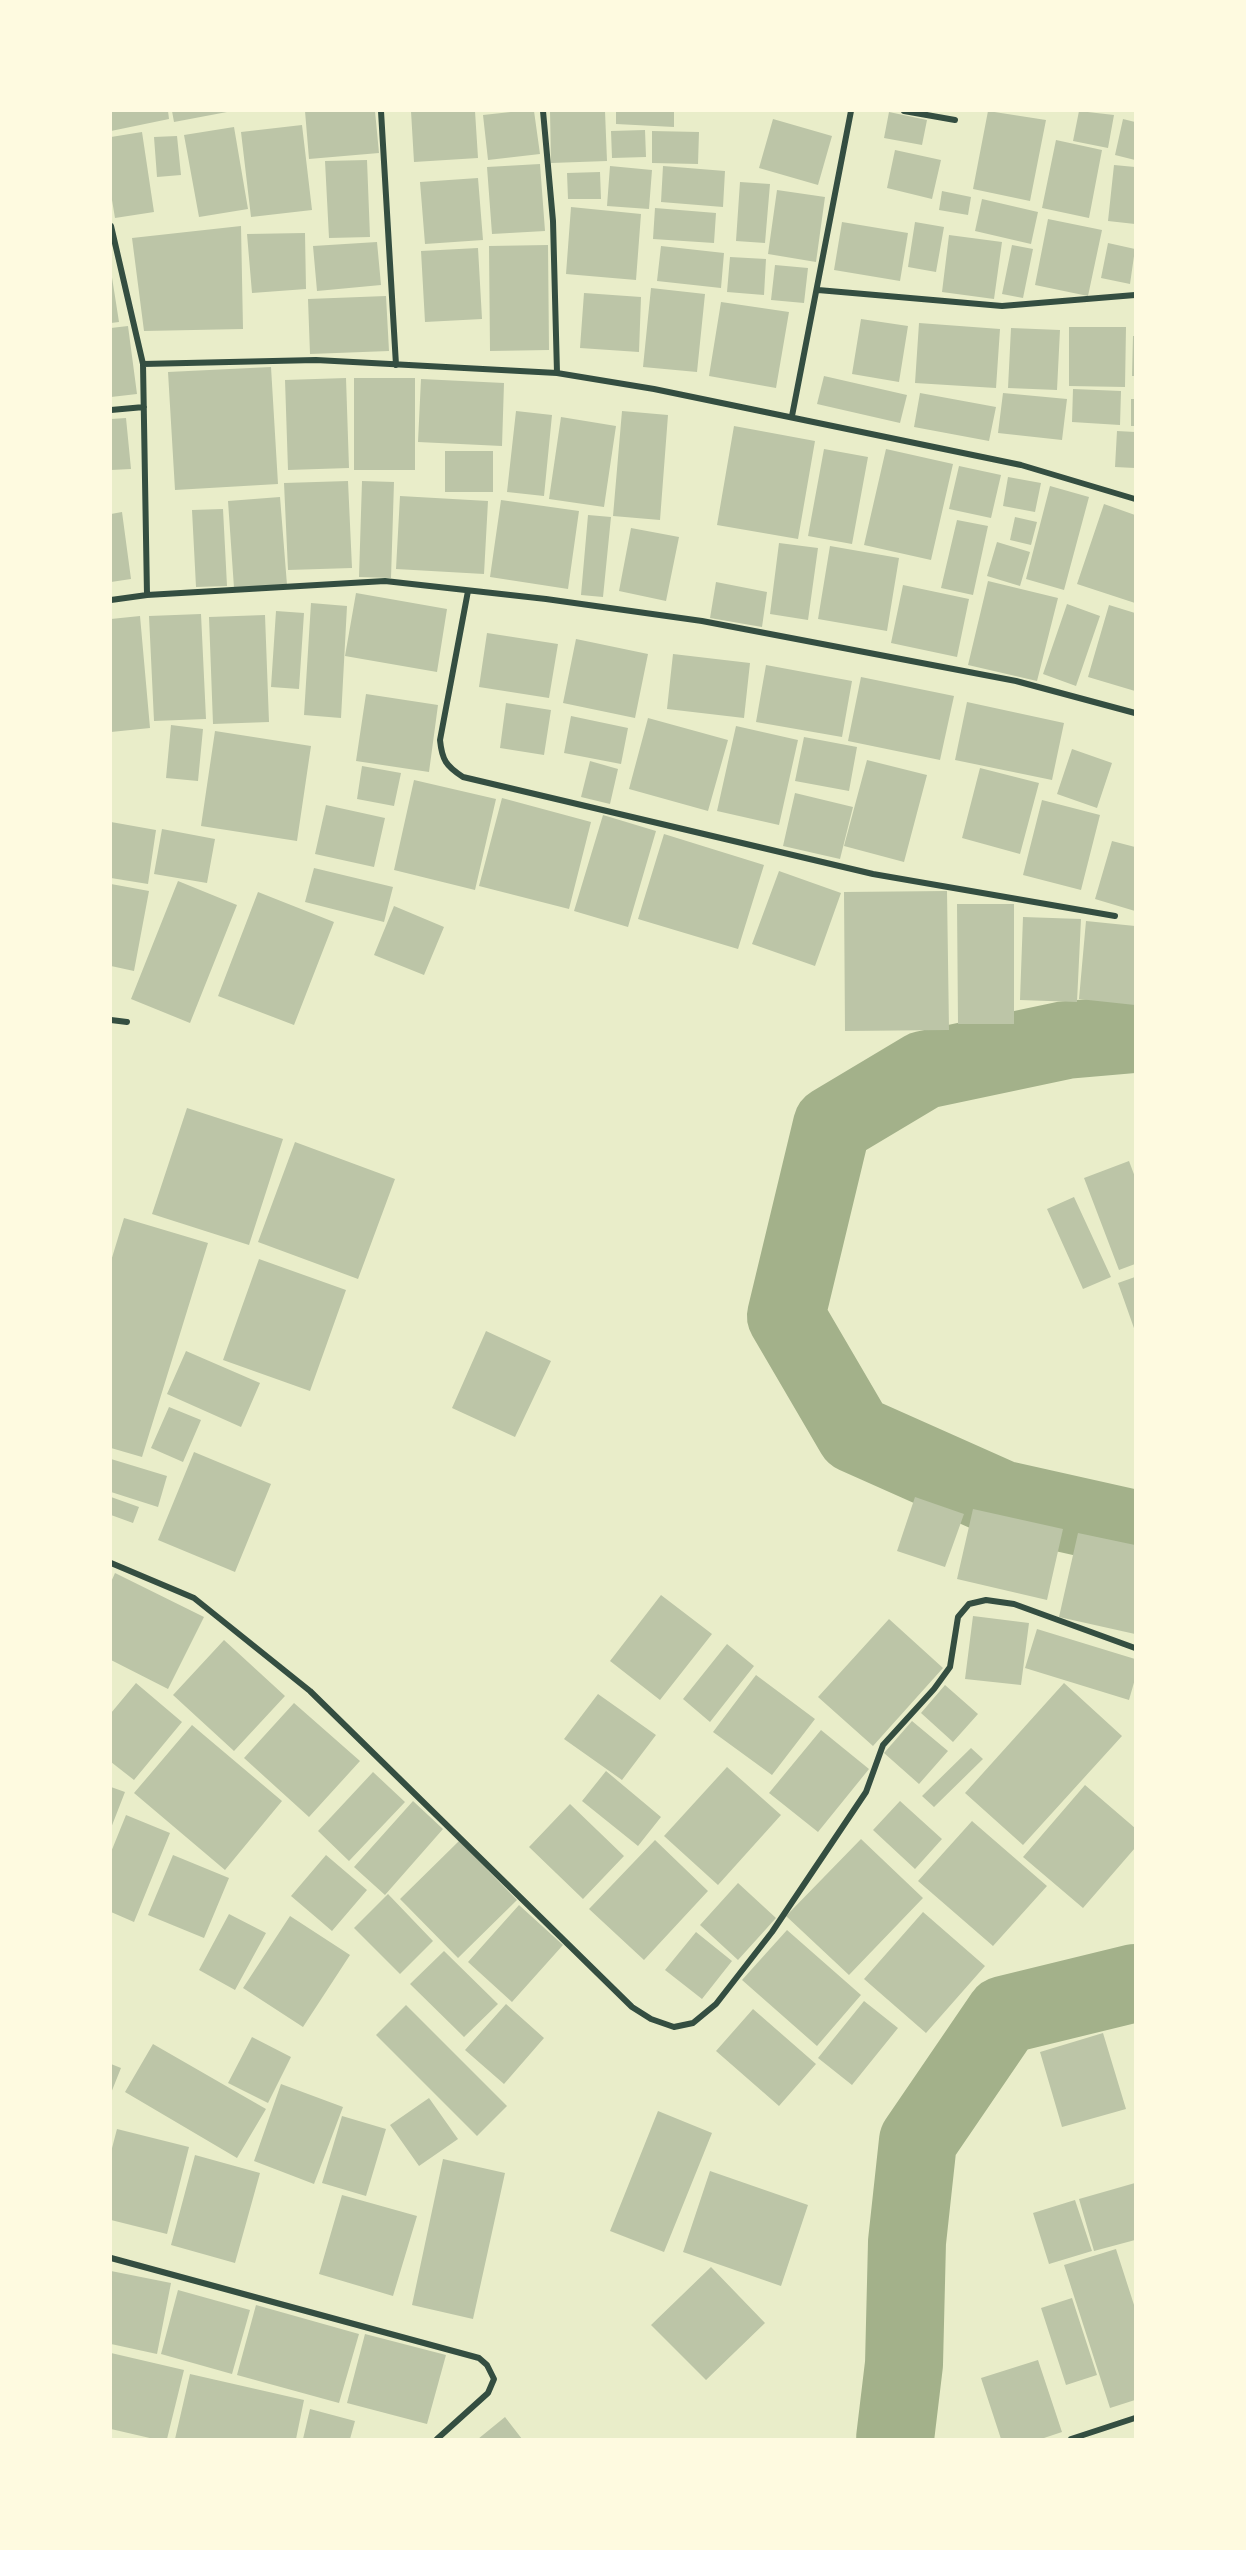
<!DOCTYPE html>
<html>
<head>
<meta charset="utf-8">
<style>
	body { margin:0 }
	#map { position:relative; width:1246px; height:2550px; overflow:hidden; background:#e9edc9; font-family:"DM Sans",sans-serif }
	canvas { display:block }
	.frame { position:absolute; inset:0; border:112px solid #fefae0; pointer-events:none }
</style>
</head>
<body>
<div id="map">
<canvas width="1246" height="2550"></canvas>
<div class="frame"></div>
</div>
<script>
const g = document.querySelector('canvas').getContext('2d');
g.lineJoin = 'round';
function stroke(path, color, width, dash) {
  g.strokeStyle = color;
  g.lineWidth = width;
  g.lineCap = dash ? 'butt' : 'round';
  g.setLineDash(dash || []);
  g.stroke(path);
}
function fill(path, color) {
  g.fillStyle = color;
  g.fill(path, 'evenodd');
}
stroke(new Path2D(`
	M 1135,1034 L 1066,1040 L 924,1070 L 832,1125 L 786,1316 L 855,1434 L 1001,1499 L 1135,1529
	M 895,2439 L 904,2364 L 907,2242 L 918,2141 L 1004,2015 L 1135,1983`), '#a3b18a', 78);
fill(new Path2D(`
	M 111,111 L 168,111 L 169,119 L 111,131 Z
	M 172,111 L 226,111 L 227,112 L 174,122 Z
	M 305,111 L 375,111 L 379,153 L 309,159 Z
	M 411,111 L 475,111 L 478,158 L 414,162 Z
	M 520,111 L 534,111 L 540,154 L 488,160 L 483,115 Z
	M 550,111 L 605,111 L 607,161 L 551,163 Z
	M 616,111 L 674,111 L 674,127 L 616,124 Z
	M 988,111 L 1046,120 L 1030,201 L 973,189 Z
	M 1079,111 L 1114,115 L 1108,148 L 1073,141 Z
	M 889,112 L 927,120 L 922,145 L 884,138 Z
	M 773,119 L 832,136 L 818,185 L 759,168 Z
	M 1123,119 L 1135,122 L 1135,160 L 1115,155 Z
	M 302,125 L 312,210 L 251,217 L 241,132 Z
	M 234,127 L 248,209 L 199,217 L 184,135 Z
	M 645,130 L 646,157 L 612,158 L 611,131 Z
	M 652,131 L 699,132 L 698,164 L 652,163 Z
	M 142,132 L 154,212 L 115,218 L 111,194 L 111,137 Z
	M 177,136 L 181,175 L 157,177 L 154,137 Z
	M 1056,140 L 1102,150 L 1089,218 L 1042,208 Z
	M 895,150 L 941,160 L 932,199 L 887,188 Z
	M 367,160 L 370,237 L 329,238 L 325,161 Z
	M 540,164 L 545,231 L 492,234 L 487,167 Z
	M 1114,165 L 1135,167 L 1135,224 L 1108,221 Z
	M 610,166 L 652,170 L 649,209 L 607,206 Z
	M 663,166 L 725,171 L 723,207 L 661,202 Z
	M 600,172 L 601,199 L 568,199 L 567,173 Z
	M 478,178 L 483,240 L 425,244 L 420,182 Z
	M 740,182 L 770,184 L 765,243 L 736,241 Z
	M 777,190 L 825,197 L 816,262 L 768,254 Z
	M 942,191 L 971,197 L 968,215 L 939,210 Z
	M 982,199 L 1038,212 L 1031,244 L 975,231 Z
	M 571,207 L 641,214 L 636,280 L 566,274 Z
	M 655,208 L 716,213 L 714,243 L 653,239 Z
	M 1048,219 L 1102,230 L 1088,296 L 1035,285 Z
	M 842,222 L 908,233 L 900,281 L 834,270 Z
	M 915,222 L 944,227 L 936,272 L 908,267 Z
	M 241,226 L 243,329 L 144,331 L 132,238 Z
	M 305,233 L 306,289 L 252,293 L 247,234 Z
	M 949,235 L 1002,242 L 994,299 L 942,292 Z
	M 377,242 L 381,285 L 317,291 L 313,246 Z
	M 1108,243 L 1135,249 L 1130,284 L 1101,278 Z
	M 548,245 L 549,350 L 490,351 L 489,246 Z
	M 1012,245 L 1033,249 L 1023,298 L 1002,294 Z
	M 661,246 L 724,253 L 721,288 L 657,281 Z
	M 478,248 L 482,319 L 425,322 L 421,251 Z
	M 730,257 L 766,259 L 764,295 L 727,292 Z
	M 775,265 L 808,268 L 804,303 L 771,300 Z
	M 111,271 L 119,322 L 111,323 Z
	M 651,288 L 705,294 L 697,372 L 643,367 Z
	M 584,293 L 641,297 L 639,352 L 580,348 Z
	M 386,296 L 389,351 L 310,354 L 308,299 Z
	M 721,302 L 789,312 L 776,388 L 709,376 Z
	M 861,319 L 908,326 L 899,382 L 852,374 Z
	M 919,323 L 1000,329 L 996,388 L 915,383 Z
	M 128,326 L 137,394 L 111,397 L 111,328 Z
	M 1069,327 L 1126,327 L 1125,387 L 1069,386 Z
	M 1011,328 L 1060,330 L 1057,390 L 1008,388 Z
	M 1133,336 L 1135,336 L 1135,376 L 1132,376 Z
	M 271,367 L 278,484 L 175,490 L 168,372 Z
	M 824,376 L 907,395 L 900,423 L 817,404 Z
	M 346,378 L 349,468 L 288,470 L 285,380 Z
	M 354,378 L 415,378 L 415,470 L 354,470 Z
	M 421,379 L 504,383 L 502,446 L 418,442 Z
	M 1073,389 L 1121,391 L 1120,425 L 1072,422 Z
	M 920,393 L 996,407 L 989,441 L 914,427 Z
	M 1003,393 L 1067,399 L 1062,440 L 998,433 Z
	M 1131,399 L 1135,399 L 1135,426 L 1131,426 Z
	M 516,411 L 552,415 L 544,496 L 507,492 Z
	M 622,411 L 668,415 L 660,520 L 613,516 Z
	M 561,417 L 616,426 L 604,507 L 549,499 Z
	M 126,418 L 131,469 L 111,470 L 111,419 Z
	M 734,426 L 815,441 L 798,539 L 717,525 Z
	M 1117,431 L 1135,432 L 1135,468 L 1115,467 Z
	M 824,449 L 868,457 L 852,544 L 808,536 Z
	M 886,449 L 953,464 L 931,560 L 864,545 Z
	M 445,451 L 493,451 L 493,492 L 445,492 Z
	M 959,466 L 1001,475 L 991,518 L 949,509 Z
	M 1008,477 L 1041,483 L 1035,512 L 1003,506 Z
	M 348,481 L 352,568 L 288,570 L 284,483 Z
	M 362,481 L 394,482 L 391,578 L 359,577 Z
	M 1050,486 L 1089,497 L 1064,590 L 1026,579 Z
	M 400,496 L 488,501 L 484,574 L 396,569 Z
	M 280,497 L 287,585 L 234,588 L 228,501 Z
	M 501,500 L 579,511 L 568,589 L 490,577 Z
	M 1104,504 L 1135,515 L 1135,603 L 1077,584 Z
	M 223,509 L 227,586 L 196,587 L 192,510 Z
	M 122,512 L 131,579 L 111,582 L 111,514 Z
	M 588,515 L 611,517 L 603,597 L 581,595 Z
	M 1015,517 L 1037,522 L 1031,545 L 1010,540 Z
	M 957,520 L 988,526 L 973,595 L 941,588 Z
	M 631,528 L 679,537 L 666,601 L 619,591 Z
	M 997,542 L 1030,552 L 1020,586 L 987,576 Z
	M 779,543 L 818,548 L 808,620 L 770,614 Z
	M 830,546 L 899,558 L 887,631 L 818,619 Z
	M 988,581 L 1058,598 L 1037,681 L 968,665 Z
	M 716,582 L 767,592 L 762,627 L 710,618 Z
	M 903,585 L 969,599 L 957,657 L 891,643 Z
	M 356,593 L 447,609 L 437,672 L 345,656 Z
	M 311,603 L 347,606 L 341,718 L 304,715 Z
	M 1067,604 L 1100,616 L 1076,686 L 1043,674 Z
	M 1109,605 L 1135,613 L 1135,691 L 1088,677 Z
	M 276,611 L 304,613 L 299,689 L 271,687 Z
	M 201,614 L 206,719 L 154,721 L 149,616 Z
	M 265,615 L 269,722 L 213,724 L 209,617 Z
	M 140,616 L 150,728 L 111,732 L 111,619 Z
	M 487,633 L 558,644 L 549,698 L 479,687 Z
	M 576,639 L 648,654 L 635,718 L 563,703 Z
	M 673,654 L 750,663 L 744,718 L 667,709 Z
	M 766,665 L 852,681 L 842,737 L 756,722 Z
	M 861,677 L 954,696 L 940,760 L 848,741 Z
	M 366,694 L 438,705 L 429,772 L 356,761 Z
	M 967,702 L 1064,723 L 1052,780 L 955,760 Z
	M 506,703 L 551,710 L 544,755 L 500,748 Z
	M 571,716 L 628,728 L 621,764 L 564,753 Z
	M 648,718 L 728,740 L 708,811 L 629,789 Z
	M 171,725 L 203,729 L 198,781 L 166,778 Z
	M 736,726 L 798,740 L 779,825 L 717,811 Z
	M 215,731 L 311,746 L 297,841 L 201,826 Z
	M 804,737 L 857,747 L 849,791 L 795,781 Z
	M 1072,749 L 1112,763 L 1097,808 L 1057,794 Z
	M 867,760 L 927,775 L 904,862 L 844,846 Z
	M 590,761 L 618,769 L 610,804 L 581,797 Z
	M 362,766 L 401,773 L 394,806 L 357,799 Z
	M 980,768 L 1039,783 L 1020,854 L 962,838 Z
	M 414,780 L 496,799 L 475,890 L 394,870 Z
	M 795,793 L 853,807 L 840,859 L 783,846 Z
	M 502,798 L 591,822 L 569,909 L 479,886 Z
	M 1042,800 L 1100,815 L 1081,890 L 1023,875 Z
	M 326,805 L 385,818 L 374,867 L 315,854 Z
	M 603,815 L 656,831 L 628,927 L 574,911 Z
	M 111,822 L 156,830 L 148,884 L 111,878 Z
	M 162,829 L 215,839 L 207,883 L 154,874 Z
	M 664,834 L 764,865 L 738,949 L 638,919 Z
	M 1112,841 L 1135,847 L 1135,911 L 1095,899 Z
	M 314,868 L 393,887 L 384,922 L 305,902 Z
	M 779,871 L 841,893 L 815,966 L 752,944 Z
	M 178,881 L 237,905 L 190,1023 L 131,999 Z
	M 111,884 L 149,891 L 134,971 L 111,966 Z
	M 947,891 L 949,1030 L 845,1031 L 844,892 Z
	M 258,892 L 334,922 L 294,1025 L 218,996 Z
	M 957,904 L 1014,904 L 1014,1024 L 958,1024 Z
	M 394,906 L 444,927 L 424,975 L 374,955 Z
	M 1023,917 L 1081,919 L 1077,1002 L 1020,1000 Z
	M 1086,921 L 1135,926 L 1135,1005 L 1079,999 Z
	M 187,1108 L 283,1139 L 249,1245 L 152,1214 Z
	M 295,1142 L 395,1179 L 358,1279 L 258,1242 Z
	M 1129,1161 L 1135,1177 L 1135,1264 L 1119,1270 L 1084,1178 Z
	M 1074,1197 L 1111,1277 L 1083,1289 L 1047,1209 Z
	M 124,1218 L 208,1243 L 142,1457 L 111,1448 L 111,1261 Z
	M 259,1259 L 346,1290 L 310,1391 L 223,1360 Z
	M 1135,1277 L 1135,1331 L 1118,1283 Z
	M 486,1331 L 551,1361 L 515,1437 L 452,1408 Z
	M 186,1351 L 260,1383 L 241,1427 L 167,1394 Z
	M 169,1407 L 201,1420 L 183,1462 L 151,1448 Z
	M 194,1452 L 271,1484 L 235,1572 L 158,1540 Z
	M 111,1459 L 167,1476 L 158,1507 L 111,1492 Z
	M 111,1497 L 139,1507 L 133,1523 L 111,1515 Z
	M 915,1497 L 964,1514 L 945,1567 L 897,1551 Z
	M 973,1509 L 1063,1529 L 1047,1600 L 957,1579 Z
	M 1078,1533 L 1135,1545 L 1135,1634 L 1059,1617 Z
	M 115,1573 L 204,1617 L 168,1689 L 111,1660 L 111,1582 Z
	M 661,1595 L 712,1634 L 660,1700 L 610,1661 Z
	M 973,1616 L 1029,1623 L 1021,1685 L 965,1679 Z
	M 889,1619 L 943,1668 L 873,1746 L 818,1697 Z
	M 1037,1629 L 1135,1659 L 1135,1679 L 1129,1700 L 1025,1668 Z
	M 224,1640 L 285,1696 L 234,1751 L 173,1695 Z
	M 727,1644 L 754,1666 L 710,1722 L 683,1699 Z
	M 756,1675 L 815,1719 L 772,1775 L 713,1732 Z
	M 136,1683 L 182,1722 L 134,1780 L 111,1762 L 111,1713 Z
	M 1064,1683 L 1122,1736 L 1023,1845 L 965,1793 Z
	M 945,1685 L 978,1714 L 953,1742 L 921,1713 Z
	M 598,1694 L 656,1735 L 622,1780 L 564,1739 Z
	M 294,1703 L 360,1761 L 309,1817 L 244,1758 Z
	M 912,1721 L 948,1751 L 919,1784 L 884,1753 Z
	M 192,1725 L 282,1801 L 225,1870 L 134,1793 Z
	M 821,1730 L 869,1769 L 818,1832 L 769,1793 Z
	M 971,1748 L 983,1759 L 934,1807 L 922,1796 Z
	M 727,1767 L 781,1815 L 718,1885 L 664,1836 Z
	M 606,1771 L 661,1817 L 638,1846 L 582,1801 Z
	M 373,1772 L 405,1802 L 349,1861 L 318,1831 Z
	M 1085,1785 L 1135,1828 L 1135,1848 L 1083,1908 L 1023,1857 Z
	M 111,1787 L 125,1792 L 111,1828 Z
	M 413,1801 L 443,1829 L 385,1895 L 354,1867 Z
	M 900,1801 L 942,1839 L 915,1869 L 873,1830 Z
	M 570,1804 L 624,1856 L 583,1899 L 529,1847 Z
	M 126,1815 L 170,1833 L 134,1922 L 111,1912 L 111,1852 Z
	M 972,1821 L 1047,1886 L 993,1946 L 918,1881 Z
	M 861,1839 L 923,1898 L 849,1975 L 786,1916 Z
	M 655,1840 L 708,1891 L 644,1960 L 589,1909 Z
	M 459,1841 L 517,1900 L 458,1958 L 400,1899 Z
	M 173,1855 L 229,1878 L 204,1938 L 148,1915 Z
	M 326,1855 L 367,1890 L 332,1931 L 291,1896 Z
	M 738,1883 L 776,1918 L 738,1960 L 700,1925 Z
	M 388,1894 L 433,1941 L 400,1974 L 354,1928 Z
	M 519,1905 L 563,1945 L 512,2002 L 468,1962 Z
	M 923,1912 L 985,1966 L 926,2033 L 864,1979 Z
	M 229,1914 L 266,1933 L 235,1990 L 199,1970 Z
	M 290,1916 L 350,1955 L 303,2027 L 243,1988 Z
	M 787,1930 L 861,1995 L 817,2046 L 742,1980 Z
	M 696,1932 L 732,1961 L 702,1999 L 665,1970 Z
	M 444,1951 L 498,2004 L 464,2037 L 410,1984 Z
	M 864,2001 L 898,2028 L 852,2085 L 818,2058 Z
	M 506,2004 L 544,2038 L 504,2084 L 465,2050 Z
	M 406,2005 L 507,2106 L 477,2136 L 376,2035 Z
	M 753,2009 L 816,2064 L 779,2106 L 716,2051 Z
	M 1103,2033 L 1126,2109 L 1062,2127 L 1040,2052 Z
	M 252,2037 L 291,2057 L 268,2103 L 228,2083 Z
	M 153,2044 L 266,2109 L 237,2158 L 125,2092 Z
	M 111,2064 L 121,2068 L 111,2093 Z
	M 281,2084 L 343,2107 L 314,2184 L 254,2161 Z
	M 429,2098 L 458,2139 L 419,2166 L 390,2125 Z
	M 658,2111 L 712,2133 L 664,2252 L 610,2231 Z
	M 342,2116 L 386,2129 L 366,2196 L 322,2183 Z
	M 117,2129 L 189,2147 L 167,2234 L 111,2220 L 111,2152 Z
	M 195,2155 L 260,2173 L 235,2263 L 171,2245 Z
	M 443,2159 L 505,2173 L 473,2319 L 412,2305 Z
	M 710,2171 L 808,2205 L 781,2286 L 683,2252 Z
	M 1135,2183 L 1135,2240 L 1094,2251 L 1079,2199 Z
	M 342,2195 L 417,2216 L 393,2296 L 319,2274 Z
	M 1075,2200 L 1092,2251 L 1049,2264 L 1033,2213 Z
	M 1116,2249 L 1135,2308 L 1135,2400 L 1110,2408 L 1064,2265 Z
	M 711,2267 L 765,2323 L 706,2380 L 651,2325 Z
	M 111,2271 L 171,2283 L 157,2354 L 111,2344 Z
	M 178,2290 L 250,2310 L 232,2374 L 161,2354 Z
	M 1072,2298 L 1097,2375 L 1066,2385 L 1041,2308 Z
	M 256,2305 L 359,2334 L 339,2403 L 237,2375 Z
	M 365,2334 L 446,2355 L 427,2424 L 347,2403 Z
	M 111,2353 L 184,2370 L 167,2439 L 154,2439 L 111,2429 Z
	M 1038,2360 L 1062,2432 L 1041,2439 L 1001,2439 L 981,2378 Z
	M 190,2374 L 304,2400 L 296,2439 L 175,2439 Z
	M 310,2409 L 355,2421 L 350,2439 L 303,2439 Z
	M 505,2417 L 522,2439 L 478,2439 Z`), '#bcc5a7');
stroke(new Path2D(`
	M 381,111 L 396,365
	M 543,111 L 553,221 L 557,373
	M 904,111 L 955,120
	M 111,226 L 143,364 L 147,595
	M 818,290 L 1002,306 L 1135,295
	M 143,364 L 316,360 L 557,373 L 654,389 L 1021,465 L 1135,499
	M 111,410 L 144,407
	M 792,416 L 851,111
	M 468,591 L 440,740 C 442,760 446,766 463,777 L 873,874 L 1115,916
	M 111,600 L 147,595 L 385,581 L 546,599 L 702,621 L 1016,681 L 1135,713
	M 111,1020 L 127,1022
	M 111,1563 L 194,1598 L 310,1691 L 632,2007 L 651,2019 L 674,2027 L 693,2023 L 716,2004 L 772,1932 L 866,1792 L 883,1745 L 934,1689 L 950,1667 L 958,1617 L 969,1604 L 986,1600 L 1014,1604 L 1135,1648
	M 111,2258 L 479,2358 L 487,2365 L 494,2379 L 488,2393 L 437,2439
	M 1071,2439 L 1135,2418`), '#344e41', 6);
</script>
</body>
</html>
